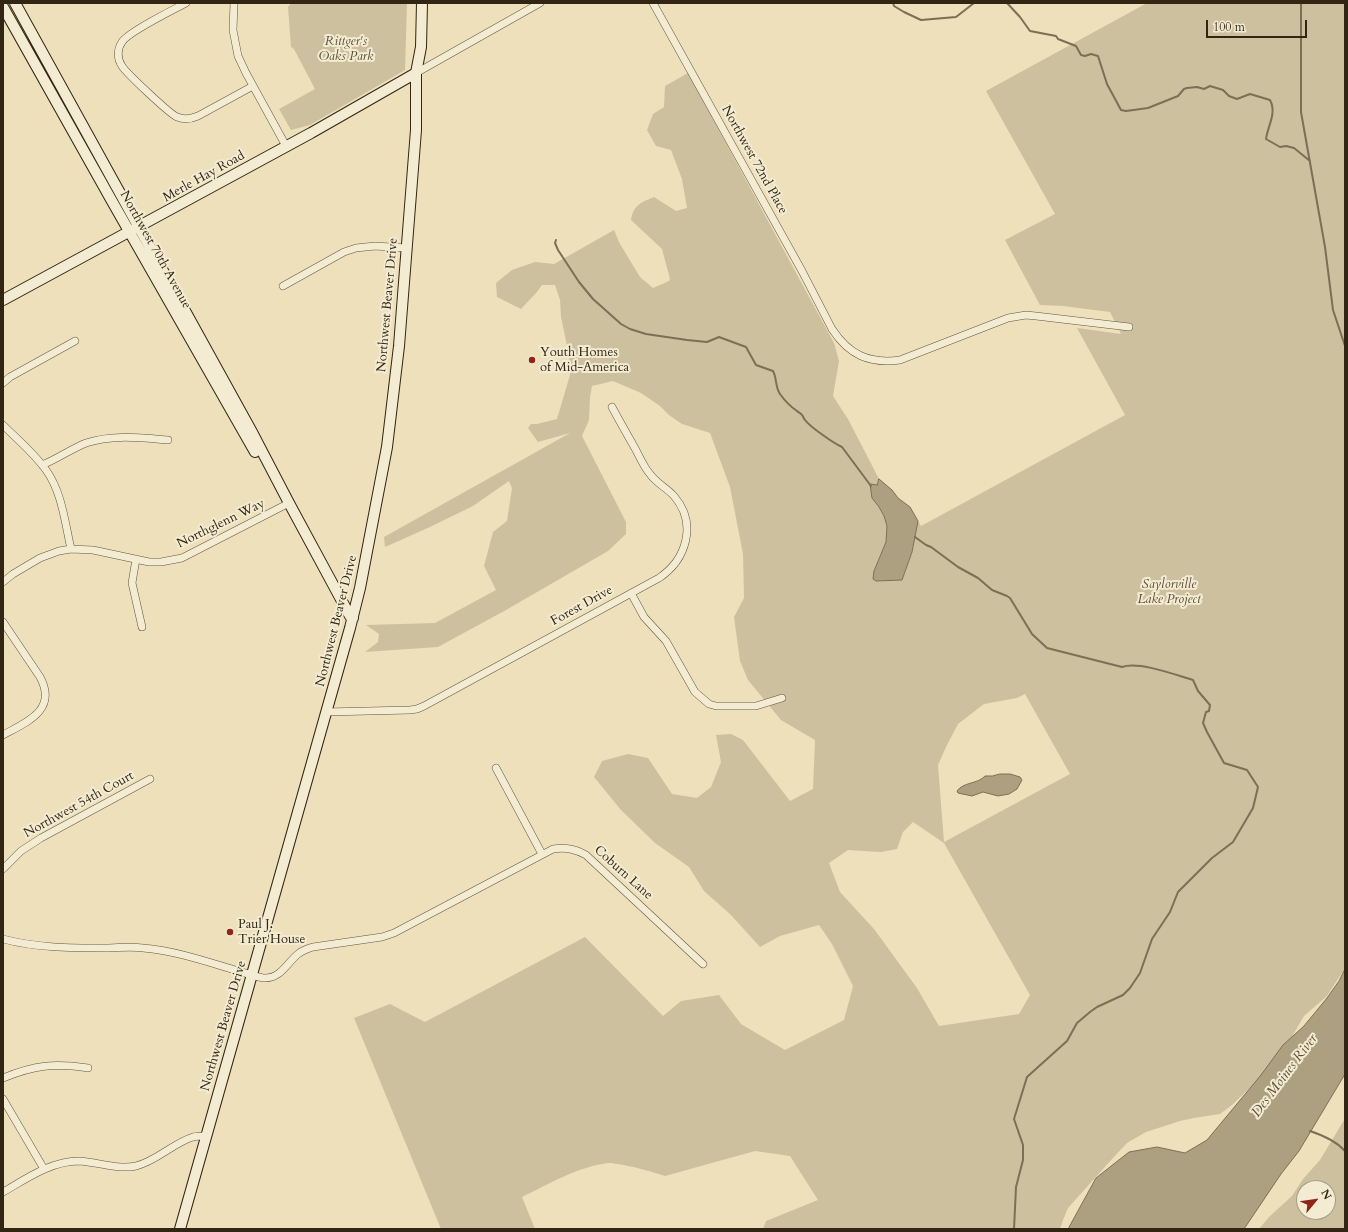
<!DOCTYPE html>
<html>
<head>
<meta charset="utf-8">
<style>
	body { margin:0 }
	#map { position:relative; width:1348px; height:1232px; overflow:hidden; background:#ede0ba; font-family:Cardo,serif }
	canvas { display:block }
	.frame { position:absolute; inset:0; border:4px solid #322513; pointer-events:none }
	.north { position:absolute; left:1296px; top:1180px; width:40px; height:40px; box-sizing:border-box; background:#f3ebd2; border:1px solid #a69c86; border-radius:50%; rotate:61deg; font-size:11px; font-weight:700; line-height:16px; text-align:center; color:#322513 }
	.north::after { content:''; display:block; margin:auto; width:14px; height:18px; background:#8f2418; clip-path:polygon(50% 0,100% 100%,50% 72%,0 100%) }
	.scale { position:absolute; left:1206px; top:20px; width:101px; height:18px; box-sizing:border-box; border:2px solid #322513; border-top:0; padding-left:5px; font-size:12px; line-height:14px; white-space:nowrap; color:#322513; -webkit-text-stroke:3px #f3ebd2; paint-order:stroke }
</style>
</head>
<body>
<div id="map">
<canvas width="1348" height="1232"></canvas>
<div class="frame"></div>
<div class="north">N</div>
<div class="scale">100 m</div>
</div>
<script>
const g = document.querySelector('canvas').getContext('2d');
g.lineJoin = 'round';
function fill(path, color) {
  g.fillStyle = color;
  g.fill(path, 'evenodd');
}
function stroke(path, color, width, dash) {
  g.strokeStyle = color;
  g.lineWidth = width;
  g.lineCap = dash ? 'butt' : 'round';
  g.setLineDash(dash || []);
  g.stroke(path);
}
function label(font, color, halo, rows, align = 'center') {
  g.font = font + ' Cardo,serif';
  g.lineWidth = 4;
  g.setLineDash([]);
  g.textBaseline = 'middle';
  g.strokeStyle = halo;
  g.fillStyle = color;
  for (const [text, x, y, turn = 0] of rows) {
    g.save();
    g.translate(x, y);
    g.rotate((+turn || 0) * Math.PI / 180);
    g.textAlign = isNaN(turn) ? turn : align;
    if (halo) g.strokeText(text, 0, 0);
    g.fillText(text, 0, 0);
    g.restore();
  }
}
fill(new Path2D(`
	M 291,3 L 407,3 L 405,70 L 310,125 L 291,130 L 279,109 L 315,89 L 294,49 L 291,47 L 288,7 Z
	M 1147,3 L 1345,3 L 1345,968 L 1327,996 L 1304,1016 L 1283,1052 L 1268,1070 L 1232,1105 L 1220,1114 L 1194,1118 L 1180,1121 L 1146,1132 L 1127,1143 L 1112,1159 L 1068,1208 L 1063,1220 L 1060,1229 L 763,1229 L 766,1221 L 818,1200 L 790,1156 L 755,1151 L 665,1176 C 655,1172 616,1162 608,1163 C 577,1167 549,1184 522,1197 L 535,1229 L 441,1229 L 354,1018 L 390,1004 L 425,1022 L 585,937 L 663,1016 L 681,1001 L 719,995 L 741,1024 L 785,1050 L 844,1020 L 853,986 L 832,944 L 819,925 L 780,936 L 760,947 L 731,915 L 704,891 L 689,867 L 655,843 L 621,810 L 594,777 L 602,761 L 628,754 L 648,758 L 672,794 L 697,798 L 711,787 L 721,762 L 716,735 L 731,734 L 743,740 L 790,801 L 813,789 L 815,740 L 781,720 L 748,680 L 740,661 L 734,617 L 744,598 L 743,554 L 730,487 L 710,433 L 682,424 L 669,415 L 660,406 L 641,393 L 613,381 L 592,386 L 590,397 L 589,420 L 582,436 L 626,522 L 626,534 L 608,551 L 506,610 L 438,647 L 365,652 L 378,642 L 379,634 L 366,625 L 435,623 L 496,590 L 484,566 L 493,532 L 507,521 L 512,488 L 509,481 L 473,506 L 430,527 L 385,547 L 384,537 L 570,433 L 538,442 L 528,428 L 531,424 L 537,424 L 557,419 L 570,375 L 569,355 L 561,317 L 560,300 L 555,285 L 542,285 L 537,292 L 521,309 L 497,297 L 496,283 L 512,270 L 535,262 L 554,264 L 614,230 L 620,244 L 640,277 L 653,288 L 669,281 L 670,279 L 662,249 L 631,220 C 633,205 642,202 654,197 L 676,211 L 687,208 L 682,179 L 671,150 L 656,146 L 647,130 L 653,114 L 664,107 L 665,86 L 688,73 L 834,343 L 839,361 L 833,396 L 848,419 L 879,479 L 877,485 L 870,484 L 872,498 L 879,507 L 884,516 L 887,526 L 886,542 L 874,571 L 876,581 L 902,580 L 912,552 L 918,521 L 921,526 L 1125,415 L 1077,328 L 1121,334 L 1110,312 L 1063,306 L 1040,305 L 1005,240 L 1055,214 L 986,91 ZM 1025,694 L 1070,774 L 944,842 L 938,765 L 947,745 L 958,724 L 984,704 L 1017,698 ZM 913,822 L 944,843 L 1030,995 L 1019,1014 L 939,1026 L 917,988 L 874,929 L 840,892 L 829,863 L 848,850 L 881,852 L 897,849 L 903,832 Z
	M 1345,1116 L 1345,1229 L 1259,1229 L 1269,1217 L 1292,1196 L 1303,1179 L 1320,1160 L 1344,1120 ZM 1304,1188 L 1328,1188 L 1328,1212 L 1304,1212 Z`), '#cdc09e');
const water = new Path2D(`
	M 879,479 L 892,490 L 898,498 L 910,507 L 918,521 L 912,552 L 902,580 L 876,581 L 873,579 L 874,571 L 886,542 L 887,526 L 884,516 L 879,507 L 872,498 L 870,484 L 877,485 Z
	M 1000,774 L 1010,774 L 1020,777 L 1022,780 L 1017,789 L 1009,794 L 998,796 L 983,792 L 972,796 L 958,793 L 957,791 C 963,782 978,784 985,776 L 992,776 Z
	M 1345,969 L 1345,1074 L 1299,1151 L 1281,1174 L 1244,1229 L 1068,1229 L 1096,1178 L 1129,1152 L 1157,1147 L 1185,1153 L 1207,1140 L 1261,1075 L 1283,1045 L 1304,1026 L 1327,998 L 1339,981 Z`);
fill(water, '#ada081');
stroke(water, '#7c6f55', 1);
stroke(new Path2D(`
	M 893,3 L 894,6 L 904,12 L 921,20 L 956,17 L 974,3
	M 1007,3 L 1020,17 L 1030,31 L 1056,36 L 1058,39 L 1076,46 L 1081,55 L 1085,56 L 1091,54 L 1098,56 L 1107,84 L 1121,110 L 1126,111 L 1148,108 L 1178,96 L 1184,89 L 1187,88 L 1197,87 L 1204,89 L 1210,86 L 1223,90 L 1229,96 L 1237,99 L 1250,94 L 1270,100 C 1277,113 1268,125 1266,139 L 1280,147 L 1286,146 L 1294,148 L 1310,161
	M 1301,3 L 1301,112 L 1325,247 L 1333,310 L 1345,346
	M 556,240 L 555,243 L 558,250 L 579,282 L 593,299 L 621,324 L 630,329 L 646,334 L 687,340 L 707,342 L 719,337 L 746,347 L 756,365 L 773,371 C 777,378 775,387 780,394 C 785,401 791,407 797,411 C 799,413 801,413 802,415 C 803,416 804,419 805,420 C 810,427 835,444 842,447 L 871,486
	M 915,537 L 926,545 L 931,547 L 958,567 L 978,578 L 992,590 L 1007,596 L 1010,598 L 1032,634 L 1047,648 L 1122,667 C 1139,661 1176,675 1193,680 L 1198,691 L 1210,705 L 1209,711 L 1206,712 L 1203,723 L 1207,732 L 1224,763 L 1247,770 L 1258,787 L 1253,808 L 1233,842 L 1212,858 L 1178,892 L 1170,912 L 1152,939 L 1140,973 L 1130,988 L 1123,995 L 1097,1007 L 1090,1012 L 1077,1023 L 1067,1041 L 1027,1077 L 1014,1119 L 1023,1145 L 1023,1160 L 1016,1187 L 1014,1229
	M 1310,1131 C 1322,1135 1337,1142 1345,1151`), '#7c6f55', 2);
const minor = new Path2D(`
	M 186,3 C 173,10 128,32 122,42 C 117,49 117,59 122,66 C 126,73 170,114 177,117 C 184,120 191,119 198,116 L 253,86
	M 234,3 L 233,30 L 238,56 L 246,73 L 286,146
	M 653,3 L 802,271 L 832,329 C 849,355 869,364 900,360 L 1008,318 L 1026,315 L 1036,316 L 1129,327
	M 416,73 L 540,3
	M 283,286 L 344,252 L 356,248 L 375,246 L 406,248
	M 3,383 L 10,377 L 75,341
	M 3,425 C 17,439 34,453 46,470 C 62,492 65,523 71,549
	M 42,465 C 57,459 71,449 86,443 C 112,434 142,438 168,440
	M 136,559 L 132,583 L 142,627
	M 3,582 L 13,574 L 40,558 L 59,551 L 71,549 L 93,550 L 149,562 L 161,562 L 182,558 L 289,503
	M 631,593 L 644,617 L 666,641 L 695,692 L 709,704 L 716,706 L 756,706 L 782,698
	M 3,622 L 40,677 C 58,710 27,722 3,735
	M 326,712 L 410,710 L 417,709 L 424,706 L 659,578 C 686,560 698,524 674,496 C 667,488 656,483 650,474 C 644,467 640,458 636,450 C 628,436 620,422 612,407
	M 496,768 L 542,854
	M 3,869 L 21,851 L 41,838 L 150,779
	M 3,939 C 37,948 71,948 106,948 C 118,948 130,946 143,948 C 180,951 216,965 252,975 C 256,976 261,978 265,978 C 281,978 287,963 298,954 C 303,950 307,949 313,947 L 382,937 L 394,933 L 553,849 C 566,847 575,849 586,855 L 703,964
	M 3,1078 C 35,1065 54,1063 88,1068
	M 3,1099 L 44,1169
	M 3,1192 C 26,1179 51,1161 79,1161 C 97,1162 118,1170 136,1166 C 157,1161 173,1143 193,1137 C 197,1136 202,1136 206,1136`);
const secondary = new Path2D(`
	M 15,3 L 253,434 L 289,503 L 350,616 L 353,618
	M 3,7 C 86,156 170,304 255,452
	M 3,300 L 311,133 L 416,73
	M 180,1229 L 350,628 L 360,588 L 387,447 L 399,346 L 416,130 L 416,73 L 421,47 L 422,3`);
stroke(minor, '#61543d', 8);
stroke(secondary, '#322513', 12);
stroke(minor, '#f3ebd2', 7);
stroke(secondary, '#f3ebd2', 10);
for (const [x, y, r, color] of [
	[532,360,4,"#8f2418"],
	[230,932,4,"#8f2418"]
]) {
  const dot = new Path2D();
  dot.arc(x, y, r, 0, 2 * Math.PI);
  g.fillStyle = color;
  g.fill(dot);
  stroke(dot, '#f3ebd2', 1.5);
}
label('italic 13px', '#594c36', '#f3ebd2', [
	["Rittger's",346,42],
	["Oaks Park",346,57],
	["Saylorville",1169,585],
	["Lake Project",1169,600]
]);
label('13px', '#322513', '#f3ebd2', [
	["Northwest 72nd Place",754,160,61],
	["Merle Hay Road",204,177,-29],
	["Northwest 70th Avenue",155,250,61],
	["Northwest Beaver Drive",388,305,-85],
	["Northglenn Way",221,524,-26],
	["Forest Drive",582,606,-29],
	["Northwest Beaver Drive",337,621,-76],
	["Northwest 54th Court",79,805,-29],
	["Coburn Lane",623,873,42],
	["Northwest Beaver Drive",224,1026,-74]
]);
label('13px', '#322513', '#f3ebd2', [
	["Youth Homes",540,353],
	["of Mid-America",540,368],
	["Paul J.",238,925],
	["Trier House",238,940]
], 'left');
label('italic 14px', '#5d503a', '#f3ebd2', [
	["Des Moines River",1285,1076,-53]
]);
</script>
</body>
</html>
